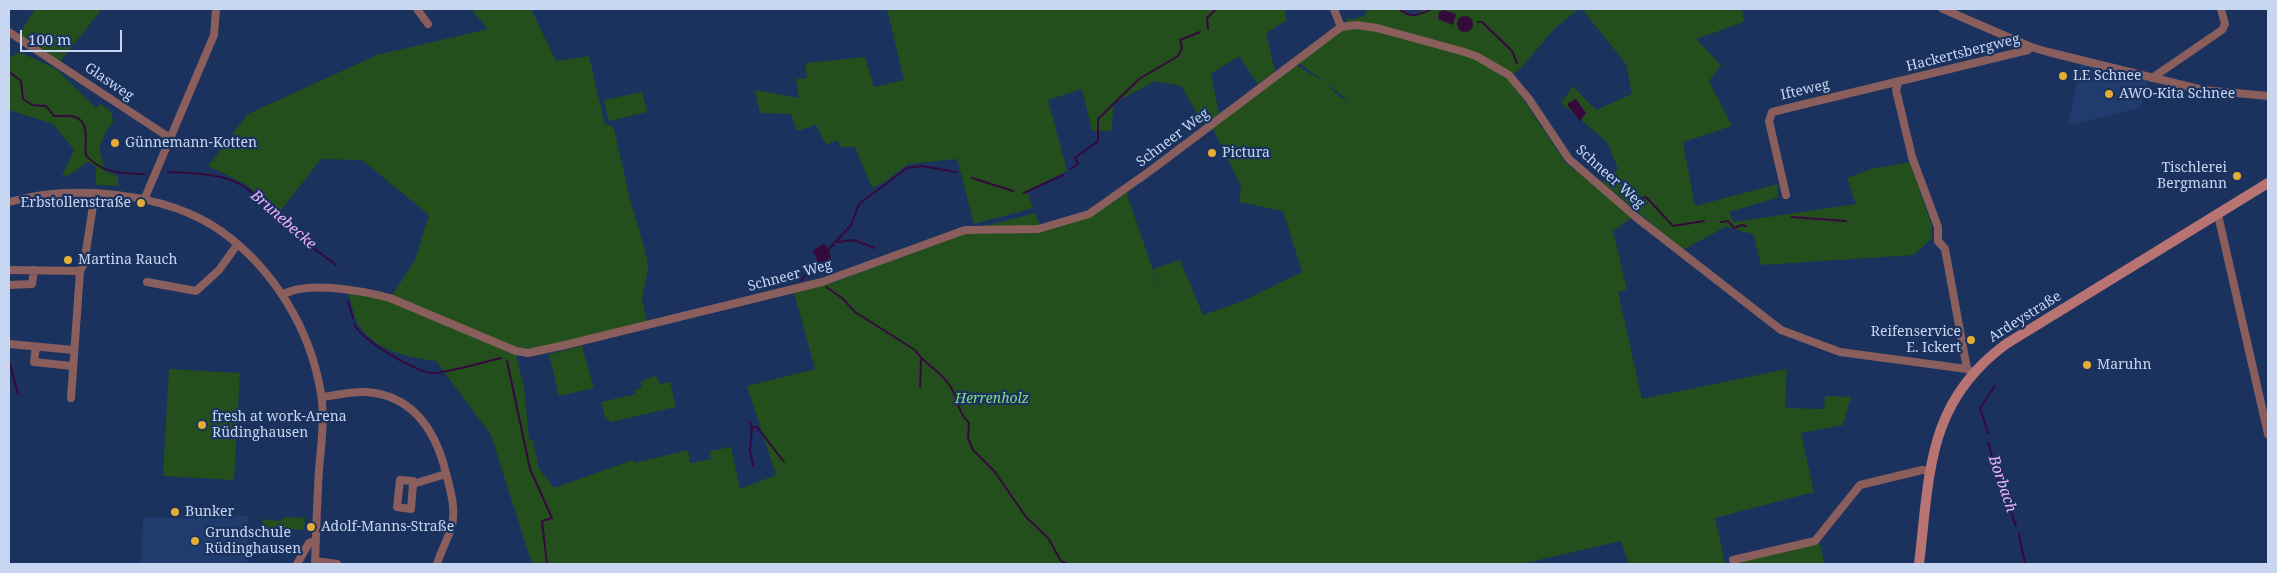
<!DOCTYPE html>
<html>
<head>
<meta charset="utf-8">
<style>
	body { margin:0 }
	#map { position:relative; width:2277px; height:573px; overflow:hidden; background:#1a325d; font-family:"Noto Serif",serif }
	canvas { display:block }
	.frame { position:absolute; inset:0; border:10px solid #c7d7f2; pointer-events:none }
	.scale { position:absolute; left:20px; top:30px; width:102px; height:22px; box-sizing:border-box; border:2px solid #c7d7f2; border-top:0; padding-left:6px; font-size:15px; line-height:18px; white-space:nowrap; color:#c7d7f2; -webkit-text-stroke:4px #1a325d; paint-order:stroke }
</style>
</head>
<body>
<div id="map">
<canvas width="2277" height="573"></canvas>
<div class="frame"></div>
<div class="scale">100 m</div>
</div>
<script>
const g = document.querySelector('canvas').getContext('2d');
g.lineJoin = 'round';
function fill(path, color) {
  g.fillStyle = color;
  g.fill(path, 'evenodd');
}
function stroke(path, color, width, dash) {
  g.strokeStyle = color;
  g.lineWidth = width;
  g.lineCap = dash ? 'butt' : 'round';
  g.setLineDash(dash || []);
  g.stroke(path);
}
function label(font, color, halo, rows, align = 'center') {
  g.font = font + ' "Noto Serif",serif';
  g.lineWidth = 4.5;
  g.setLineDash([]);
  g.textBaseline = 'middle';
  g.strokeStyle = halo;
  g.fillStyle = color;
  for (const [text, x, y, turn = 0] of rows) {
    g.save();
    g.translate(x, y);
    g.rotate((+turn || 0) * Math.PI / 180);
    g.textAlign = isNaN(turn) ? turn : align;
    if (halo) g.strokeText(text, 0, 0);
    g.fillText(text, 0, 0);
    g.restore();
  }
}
fill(new Path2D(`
	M 2080,64 L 2148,81 L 2140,108 L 2068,126 Z
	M 197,514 L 249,516 L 247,564 L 141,564 L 143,517 L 197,519 Z`), '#203b6d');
fill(new Path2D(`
	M 35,9 L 102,9 L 60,62 L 19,35 Z
	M 471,9 L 531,9 L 556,61 L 589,56 L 605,125 L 610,125 L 614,129 L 630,199 L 646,254 L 648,268 L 642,299 L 647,322 C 605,333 558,352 514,348 L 524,388 L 529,440 L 533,440 L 539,469 L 554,488 L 633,460 L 635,463 L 688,450 L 690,463 L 711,459 L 710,451 L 731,447 L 740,489 L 776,475 L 747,386 L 815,369 L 794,293 L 837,281 L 965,234 L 1039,232 L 1090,217 L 1126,191 L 1167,312 L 1153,269 L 1180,260 L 1203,315 L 1243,301 L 1302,272 L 1283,211 L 1239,202 L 1241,186 L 1212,127 L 1296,65 L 1324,82 L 1340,97 L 1349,101 L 1298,62 L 1344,27 L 1346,19 L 1354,19 L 1366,15 L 1366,9 L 1400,9 L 1412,15 L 1427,9 L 1579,9 L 1555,28 L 1522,67 L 1509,78 L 1566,163 L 1633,217 L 1613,231 L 1627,290 L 1618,292 L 1642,399 L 1787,369 L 1785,408 L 1824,409 L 1825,396 L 1851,397 L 1843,425 L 1801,433 L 1814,492 L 1715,518 L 1725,564 L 1629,564 L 1621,541 L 1521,564 L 532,564 L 491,435 L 436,361 C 408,357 378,352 360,327 C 354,318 352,304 348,294 L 389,300 L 415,260 L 429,215 L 362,160 L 321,159 L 278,214 L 247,185 L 208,166 L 248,114 L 377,55 L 488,29 Z
	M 887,9 L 1284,9 L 1287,20 L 1266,33 L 1275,71 L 1258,84 L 1239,56 L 1211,74 L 1219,114 L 1204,125 L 1181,86 L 1155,81 L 1114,103 L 1111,131 L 1092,131 L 1082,89 L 1048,100 L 1067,171 L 1027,191 L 1033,208 L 974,224 L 957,159 L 908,164 L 886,181 L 872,188 L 855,147 L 841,147 L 837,140 L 826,145 L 816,125 L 797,131 L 791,114 L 760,113 L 755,90 L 799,98 L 796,79 L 807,78 L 805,63 L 865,57 L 874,87 L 904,80 Z
	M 1582,9 L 1742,9 L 1744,22 L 1696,39 L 1721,65 L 1709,81 L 1732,126 L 1683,142 L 1695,206 L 1778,184 L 1777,198 L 1729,212 L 1734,222 L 1856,204 L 1847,178 L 1871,169 L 1910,162 L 1932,226 L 1931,239 L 1914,255 L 1761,265 L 1753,234 L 1725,227 L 1683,250 L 1602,182 L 1618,169 L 1607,142 L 1561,103 L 1573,86 L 1596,110 L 1632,94 L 1626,64 Z
	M 19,52 L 55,68 L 96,108 L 101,104 L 111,112 L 113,122 C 107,132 99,139 100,152 C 101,159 105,163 104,171 L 118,176 L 118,186 L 96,185 L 96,167 L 89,162 C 79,166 73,176 62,176 L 74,150 L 53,124 L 9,110 L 9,58 Z
	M 642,92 L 647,112 L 609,121 L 604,100 Z
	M 1035,213 L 1040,226 L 982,227 Z
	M 582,346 L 594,388 L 559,396 L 549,354 Z
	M 169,369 L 240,373 L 234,480 L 163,476 Z
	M 656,376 L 660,384 L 670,382 L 676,407 L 611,422 L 605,417 L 601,402 L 636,394 L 635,390 L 641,388 L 641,381 Z
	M 286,517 L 305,518 L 304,530 L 262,528 L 263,519 L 280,521 Z
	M 1820,543 L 1824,564 L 1742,564 L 1741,562 Z`), '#234f1d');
fill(new Path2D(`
	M 1444,10 L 1456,14 L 1453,25 L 1438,19 L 1439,12 Z
	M1457 24a8 8 0 1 1 16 0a8 8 0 1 1-16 0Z
	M 1576,99 L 1586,113 L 1580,121 L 1568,106 L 1568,103 Z
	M 824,244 L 829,249 L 831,259 L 817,267 L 815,265 L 817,258 L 812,251 Z`), '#36093d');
stroke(new Path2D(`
	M 1381,9 L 1389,9
	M 1399,9 C 1411,19 1419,15 1432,9
	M 1435,9 L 1437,9
	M 1478,22 L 1482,22 L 1512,51 L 1517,63
	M 1208,29 L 1207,18 L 1216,9
	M 9,72 L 21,81 L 23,99 L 32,105 L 46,106 L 54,116 C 60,116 70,115 75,117 C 91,123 84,143 86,155 C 100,173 123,174 145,174
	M 1071,169 L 1078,164 L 1075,158 L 1098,141 L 1098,119 L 1139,79 L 1178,56 L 1182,48 L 1180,40 L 1200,32
	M 168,172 C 220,175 241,173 276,217 L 279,217 L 312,247 L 336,265
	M 972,178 L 1013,191
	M 1632,191 L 1639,199 L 1646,197 L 1673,226 L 1704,221
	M 1024,193 L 1063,175
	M 1792,217 L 1846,221
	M 1721,222 L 1728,221 L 1734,228 L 1742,225 L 1746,226
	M 838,242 L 854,240 L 874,248
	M 829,249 L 851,225 L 859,204 L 907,168 L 922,166 L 956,172
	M 801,280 L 808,273
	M 826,287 L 842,298 L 855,312 L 915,350 C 925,365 938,369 948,383 C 960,399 955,409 969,423 L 968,438 L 973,450 L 995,472 L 1026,517 L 1048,538 L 1061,561 L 1068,564
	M 348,302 L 353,318
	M 354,324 C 364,342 410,368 430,373 C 440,375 488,361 501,358
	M 9,361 L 18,394
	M 507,361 L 530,469 L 552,518 L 542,521 L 547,564
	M 920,387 L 921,360
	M 750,422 L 752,428 L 757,427 L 784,462
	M 752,428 L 750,450 L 753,466
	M 1988,433 L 1980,408 L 1995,386
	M 1988,443 L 1992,455 L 1991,458 L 2016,526
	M 2019,534 L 2025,564`), '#36093d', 2);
stroke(new Path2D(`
	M 417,9 L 428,24
	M 1334,9 L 1341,27
	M 1943,9 L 2031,47 L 2048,52 L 2203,90 L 2268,96
	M 9,32 L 170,138
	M 2152,78 L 2222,30 L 2225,24 L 2221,9
	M 1899,81 L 1896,90 L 1912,157 L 1938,227 L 1938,241 L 1945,249 L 1967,369
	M 1786,195 L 1769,121 L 1772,112 L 2028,50 L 2031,47
	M 144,200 L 214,35 L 216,9
	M 9,202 C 73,184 165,192 221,231 C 274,269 311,330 321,394 C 325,419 321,445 319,470 C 317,502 316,533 315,564
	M 2218,215 L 2268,434
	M 9,270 L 80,271 L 84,264 L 95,193
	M 147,282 L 196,291 L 219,270 L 237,245
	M 9,285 L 32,284 L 34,270
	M 282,295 C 307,280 363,291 390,298 L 516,351 L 528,353 L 565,345 L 822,282 L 965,230 L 1038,229 L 1089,214 L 1150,171 L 1341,27 L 1356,25 L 1377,28 L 1461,51 L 1476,56 L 1509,75 L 1529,99 L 1569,159 L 1637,218 L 1781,330 L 1840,352 L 1967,369 L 1972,372
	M 9,344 L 74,350
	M 36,347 L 34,362 L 72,366
	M 322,397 C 337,395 352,391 367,392 C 414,396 436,432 446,473 C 450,489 456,508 452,525 C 448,539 441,551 437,564
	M 71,398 L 80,271
	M 413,484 L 411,509 L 397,507 L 400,480 L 413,481 L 413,484 L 446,474
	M 1733,560 L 1815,541 L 1860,485 L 1922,470 L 1931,471
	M 315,561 L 337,564
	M 297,564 L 309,543 L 314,541`), '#895e5c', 8);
stroke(new Path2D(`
	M 1919,564 C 1930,474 1926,403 2006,344 L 2268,183`), '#b87472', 10);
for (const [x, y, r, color] of [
	[2063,76,5,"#e6ad36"],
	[2109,94,5,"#e6ad36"],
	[115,143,5,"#e6ad36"],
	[1212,153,5,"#e6ad36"],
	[2237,176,5,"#e6ad36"],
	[141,203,5,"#e6ad36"],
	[68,260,5,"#e6ad36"],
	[1971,340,5,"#e6ad36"],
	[2087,365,5,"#e6ad36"],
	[202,425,5,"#e6ad36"],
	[175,512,5,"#e6ad36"],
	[311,527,5,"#e6ad36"],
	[195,541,5,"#e6ad36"]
]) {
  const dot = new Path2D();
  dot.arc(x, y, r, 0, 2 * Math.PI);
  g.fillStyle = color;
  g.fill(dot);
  stroke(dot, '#1a325d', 2);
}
label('14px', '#c7d7f2', '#1a325d', [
	["Hackertsbergweg",1963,53,-14],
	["Glasweg",109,82,34],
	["Ifteweg",1805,90,-13],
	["Schneer Weg",1173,138,-37],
	["Schneer Weg",1610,177,42],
	["Schneer Weg",790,276,-15],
	["Ardeystraße",2025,317,-32]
]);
label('14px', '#c7d7f2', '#1a325d', [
	["LE Schnee",2073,76],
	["AWO-Kita Schnee",2119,94],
	["Günnemann-Kotten",125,143],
	["Pictura",1222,153],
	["Tischlerei",2227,168,"right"],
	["Bergmann",2227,184,"right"],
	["Erbstollenstraße",131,203,"right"],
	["Martina Rauch",78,260],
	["Reifenservice",1961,332,"right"],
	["E. Ickert",1961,348,"right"],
	["Maruhn",2097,365],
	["fresh at work-Arena",212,417],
	["Rüdinghausen",212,433],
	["Bunker",185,512],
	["Adolf-Manns-Straße",321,527],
	["Grundschule",205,533],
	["Rüdinghausen",205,549]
], 'left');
label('italic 14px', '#83d978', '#1a325d', [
	["Herrenholz",992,399]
]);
label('italic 15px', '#f2b1fe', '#1a325d', [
	["Brunebecke",283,220,41],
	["Borbach",2002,484,71]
]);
</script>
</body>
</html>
